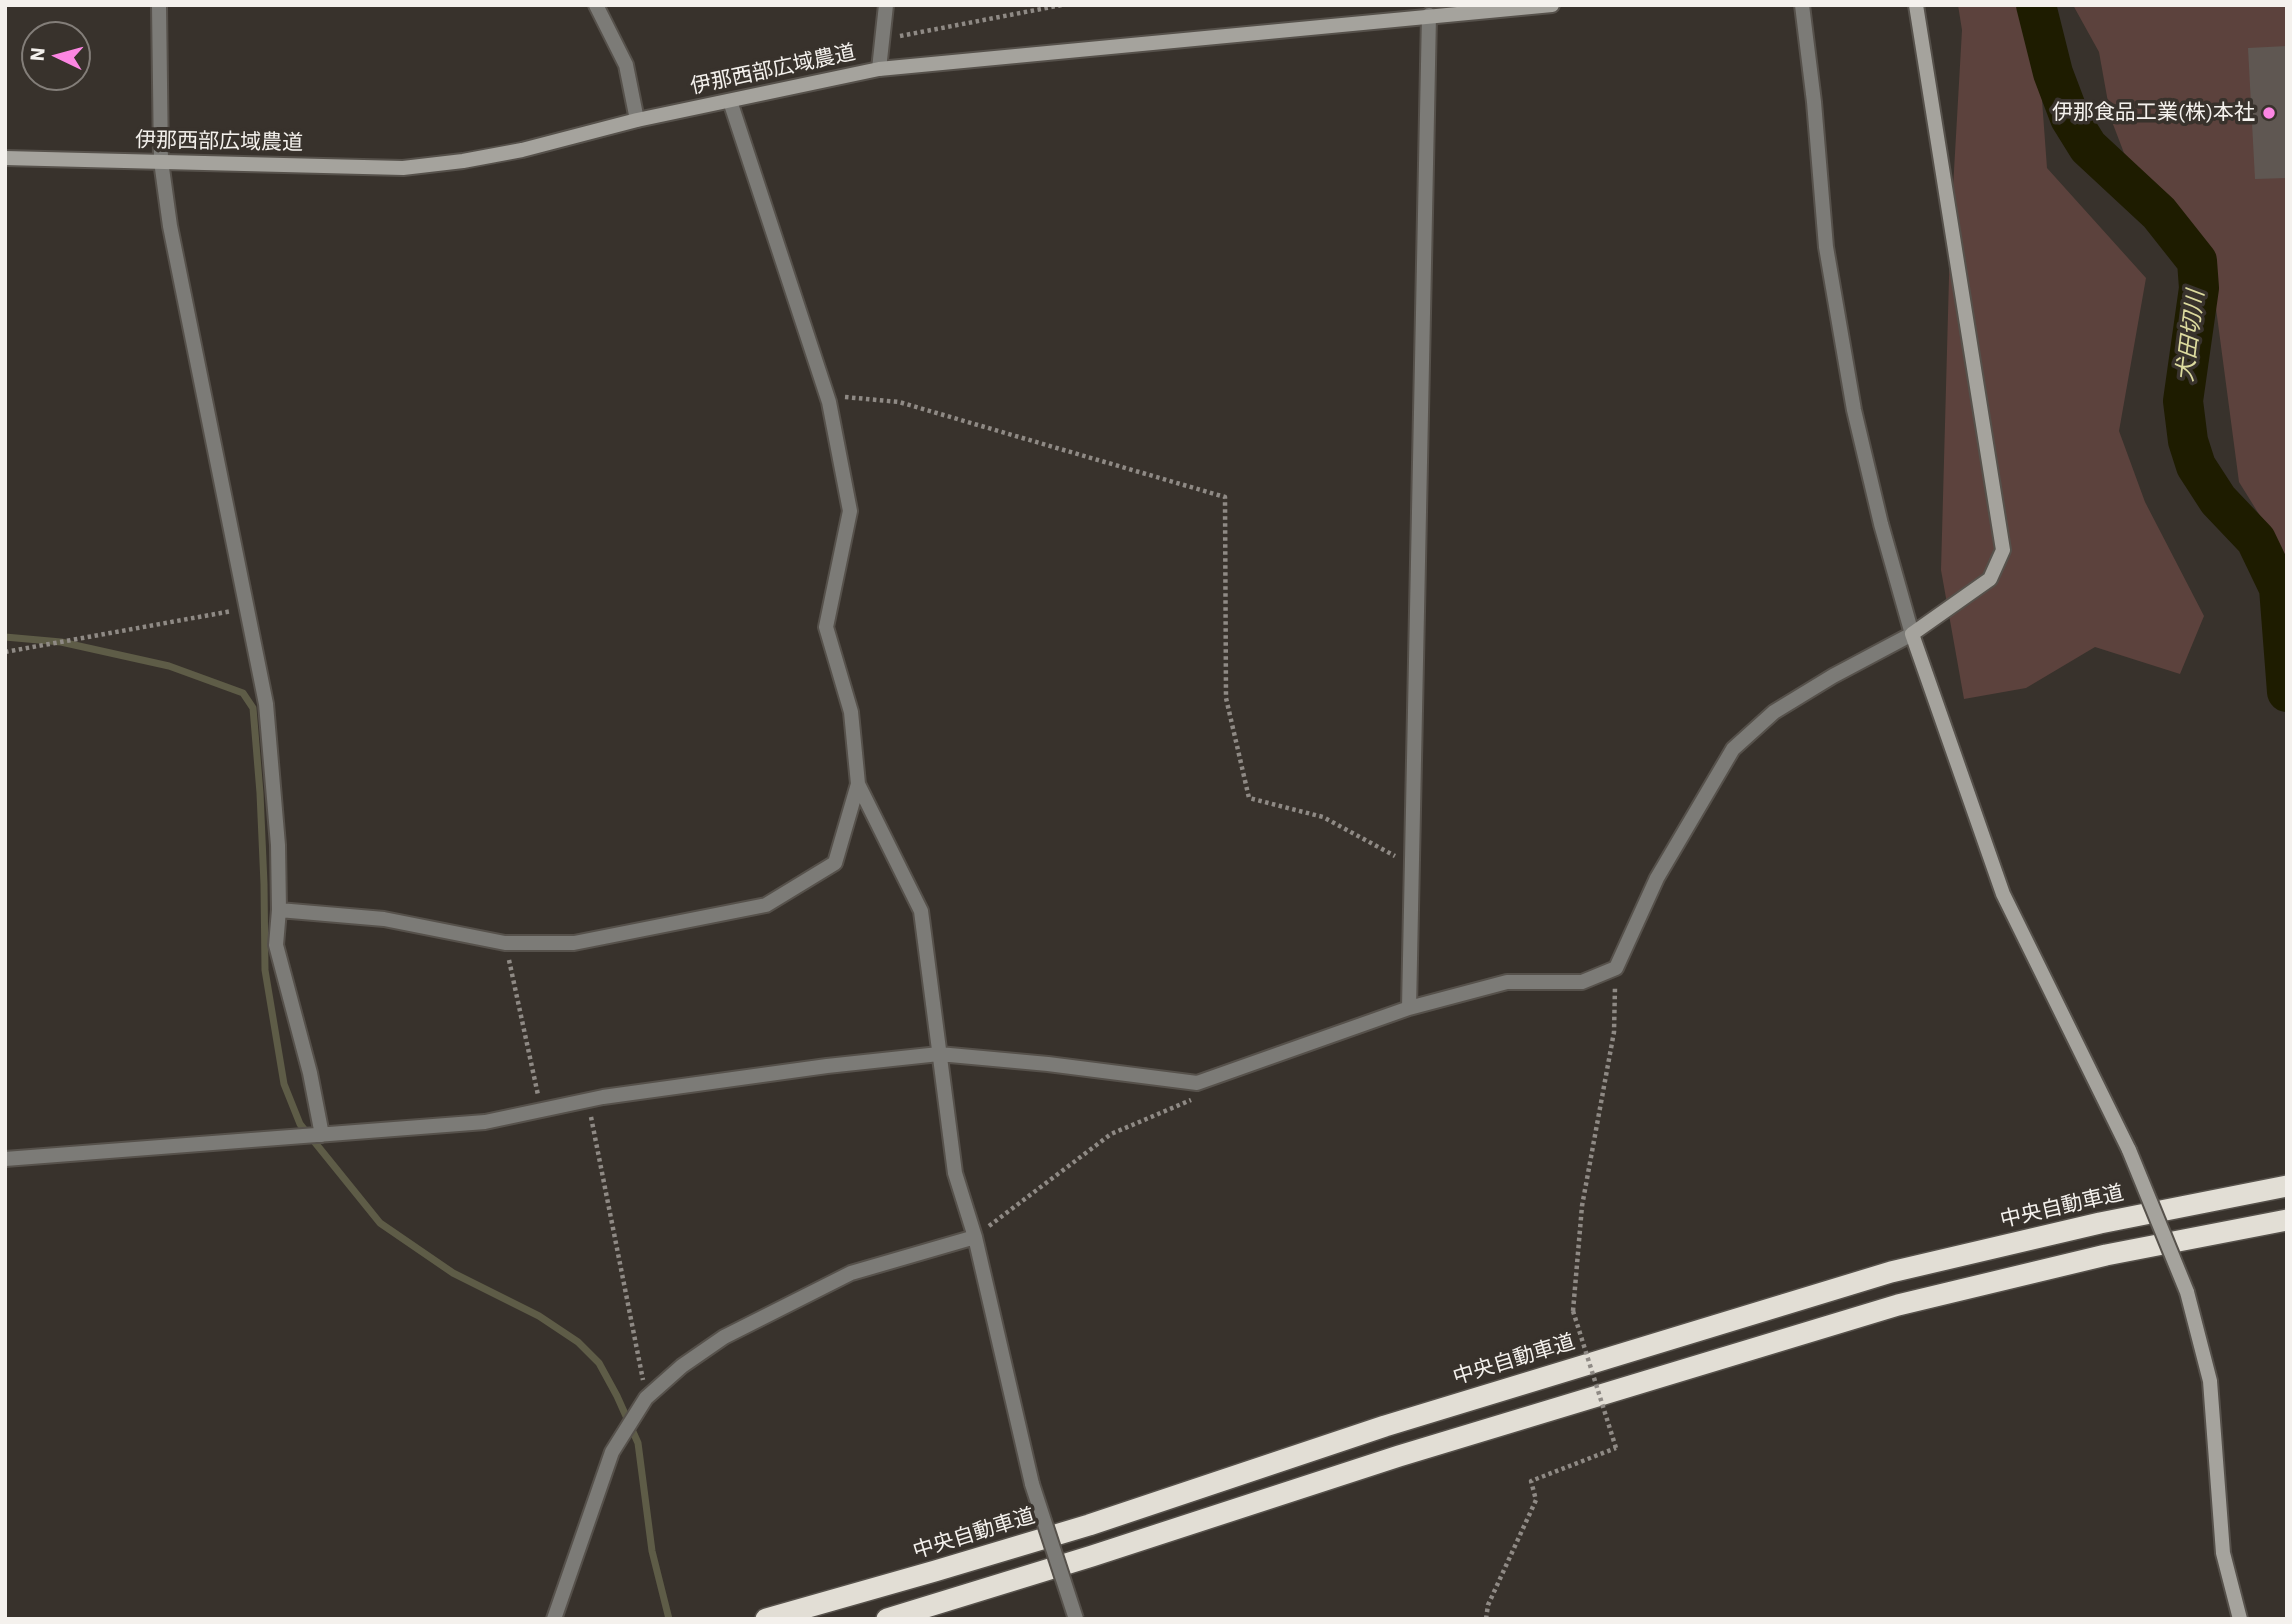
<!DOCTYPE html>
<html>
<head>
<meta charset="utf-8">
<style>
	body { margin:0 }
	#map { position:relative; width:2292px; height:1624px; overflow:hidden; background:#38322c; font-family:"IBM Plex Sans",sans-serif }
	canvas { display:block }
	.frame { position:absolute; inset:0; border:7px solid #f4f1ed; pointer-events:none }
	.north { position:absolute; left:21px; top:21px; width:70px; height:70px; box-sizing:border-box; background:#38322c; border:2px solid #837e79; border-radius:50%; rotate:275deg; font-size:19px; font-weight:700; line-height:28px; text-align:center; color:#f4f1ed }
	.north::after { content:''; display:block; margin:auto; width:24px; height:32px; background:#fc86e3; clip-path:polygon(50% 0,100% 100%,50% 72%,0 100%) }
</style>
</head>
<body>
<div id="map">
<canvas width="2292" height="1624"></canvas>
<div class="frame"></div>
<div class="north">N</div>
</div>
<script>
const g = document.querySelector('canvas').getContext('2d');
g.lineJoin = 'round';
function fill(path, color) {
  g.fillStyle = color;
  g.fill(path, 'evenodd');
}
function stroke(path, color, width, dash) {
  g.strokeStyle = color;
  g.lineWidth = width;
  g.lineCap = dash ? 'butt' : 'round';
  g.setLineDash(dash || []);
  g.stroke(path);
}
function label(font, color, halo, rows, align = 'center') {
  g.font = font + ' "IBM Plex Sans","Noto Sans JP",sans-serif';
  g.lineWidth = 7;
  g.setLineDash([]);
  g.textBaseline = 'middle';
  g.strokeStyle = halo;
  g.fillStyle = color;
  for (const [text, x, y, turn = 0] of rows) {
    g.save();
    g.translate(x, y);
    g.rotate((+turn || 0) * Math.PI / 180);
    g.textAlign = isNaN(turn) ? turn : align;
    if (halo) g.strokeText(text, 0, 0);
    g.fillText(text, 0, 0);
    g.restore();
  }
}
fill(new Path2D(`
	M 1958,5 L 2035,5 L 2047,168 L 2146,278 L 2119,431 L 2145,502 L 2204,616 L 2180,674 L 2095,647 L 2026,688 L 1964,699 L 1941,570 L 1950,241 L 1962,30 Z
	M 2073,5 L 2287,5 L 2287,582 L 2270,532 L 2239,482 L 2208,248 L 2124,153 L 2111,119 L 2099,52 Z`), '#5c423d');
stroke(new Path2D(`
	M 5,637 L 61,642 L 169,666 L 243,693 L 253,708 L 260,793 L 264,884 L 265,970 L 284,1084 L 300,1124 L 380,1223 L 453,1273 L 539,1316 L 578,1342 L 599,1363 L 617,1396 L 638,1443 L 652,1551 L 669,1619`), '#5e5c47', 7);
stroke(new Path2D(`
	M 2036,5 L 2053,73 L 2070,118 L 2088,147 L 2159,213 L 2197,261 L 2199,288 L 2183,401 L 2188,441 L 2196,466 L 2218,500 L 2256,540 L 2279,588 L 2287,692`), '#1e1c00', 40);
fill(new Path2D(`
	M 2287,46 L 2287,178 L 2255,179 L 2248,48 Z`), '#5f5752');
const street = new Path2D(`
	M 159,5 L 161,161 L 170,226 L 266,704 L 278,845 L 279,910 L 276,945 L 310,1073 L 322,1135
	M 596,5 L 626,65 L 637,120
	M 879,69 L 886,5
	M 730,101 L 829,402 L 850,511 L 826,627 L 851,712 L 858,784 L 921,911 L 955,1173 L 975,1237 L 1032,1484
	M 279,910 L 384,919 L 505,943 L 574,943 L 766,905 L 835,863 L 858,784
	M 1409,1008 L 1429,15
	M 5,1159 L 485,1122 L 603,1097 L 827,1066 L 939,1054 L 1048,1064 L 1197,1083 L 1409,1008 L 1507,982 L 1582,982 L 1616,968 L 1657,878 L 1733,749 L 1774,712 L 1833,676 L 1912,634 L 1881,524 L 1854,410 L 1826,247 L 1814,102 L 1802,5
	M 554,1619 L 612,1452 L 646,1398 L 682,1366 L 724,1337 L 851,1273 L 975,1237`);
const secondary = new Path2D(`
	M 1916,5 L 2003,550 L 1990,579 L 1912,634 L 2003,894 L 2129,1150
	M 5,158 L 403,168 L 463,161 L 522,150 L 637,120 L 879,69 L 1552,5
	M 2187,1292 L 2210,1381 L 2223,1553 L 2240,1619`);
const highway = new Path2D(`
	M 766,1619 L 935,1571 L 1089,1525 L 1385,1426 L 1891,1272 L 2100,1223 L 2287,1186
	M 887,1619 L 1092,1556 L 1399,1456 L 1898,1305 L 2106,1255 L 2287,1220`);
stroke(street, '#56514b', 18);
stroke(secondary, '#56514b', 18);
stroke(highway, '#56514b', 24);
stroke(new Path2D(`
	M 900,36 L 1062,5
	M 845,397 L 899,402 L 1225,497 L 1226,698 L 1249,798 L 1323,817 L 1395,856
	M 5,652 L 232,611
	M 509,960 L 538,1095
	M 591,1117 L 643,1380
	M 989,1226 L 1111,1134 L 1191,1100
	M 1573,1311 L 1582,1206 L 1614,1032 L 1615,987
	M 1486,1619 L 1488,1605 L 1536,1500 L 1531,1481 L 1616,1448`), '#8f8a85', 4.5, [3.5, 3.5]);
stroke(street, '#7c7b77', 14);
stroke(secondary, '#a5a39d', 14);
stroke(highway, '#e2ded5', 21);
const streetBridge = new Path2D(`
	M 1032,1484 L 1076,1619`);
const secondaryBridge = new Path2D(`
	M 2129,1150 L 2187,1292`);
stroke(streetBridge, '#56514b', 18, []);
stroke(secondaryBridge, '#56514b', 18, []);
stroke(new Path2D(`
	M 1573,1311 L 1616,1448`), '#8f8a85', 4.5, [3.5, 3.5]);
stroke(streetBridge, '#7c7b77', 14);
stroke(secondaryBridge, '#a5a39d', 14);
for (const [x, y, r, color] of [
	[2269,113,7,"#fc86e3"]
]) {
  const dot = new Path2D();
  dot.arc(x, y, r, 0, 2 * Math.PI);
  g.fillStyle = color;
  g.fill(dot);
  stroke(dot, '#38322c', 2.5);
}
label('21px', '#f4f1ed', '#38322c', [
	["伊那西部広域農道",773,70,-12],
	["伊那西部広域農道",219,142,1],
	["中央自動車道",2062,1207,-13],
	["中央自動車道",1514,1360,-17],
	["中央自動車道",974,1534,-17]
]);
label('21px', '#f4f1ed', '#38322c', [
	["伊那食品工業(株)本社",2255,113]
], 'right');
label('italic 23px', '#dcda9e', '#38322c', [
	["犬田切川",2191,336,-83]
]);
</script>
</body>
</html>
